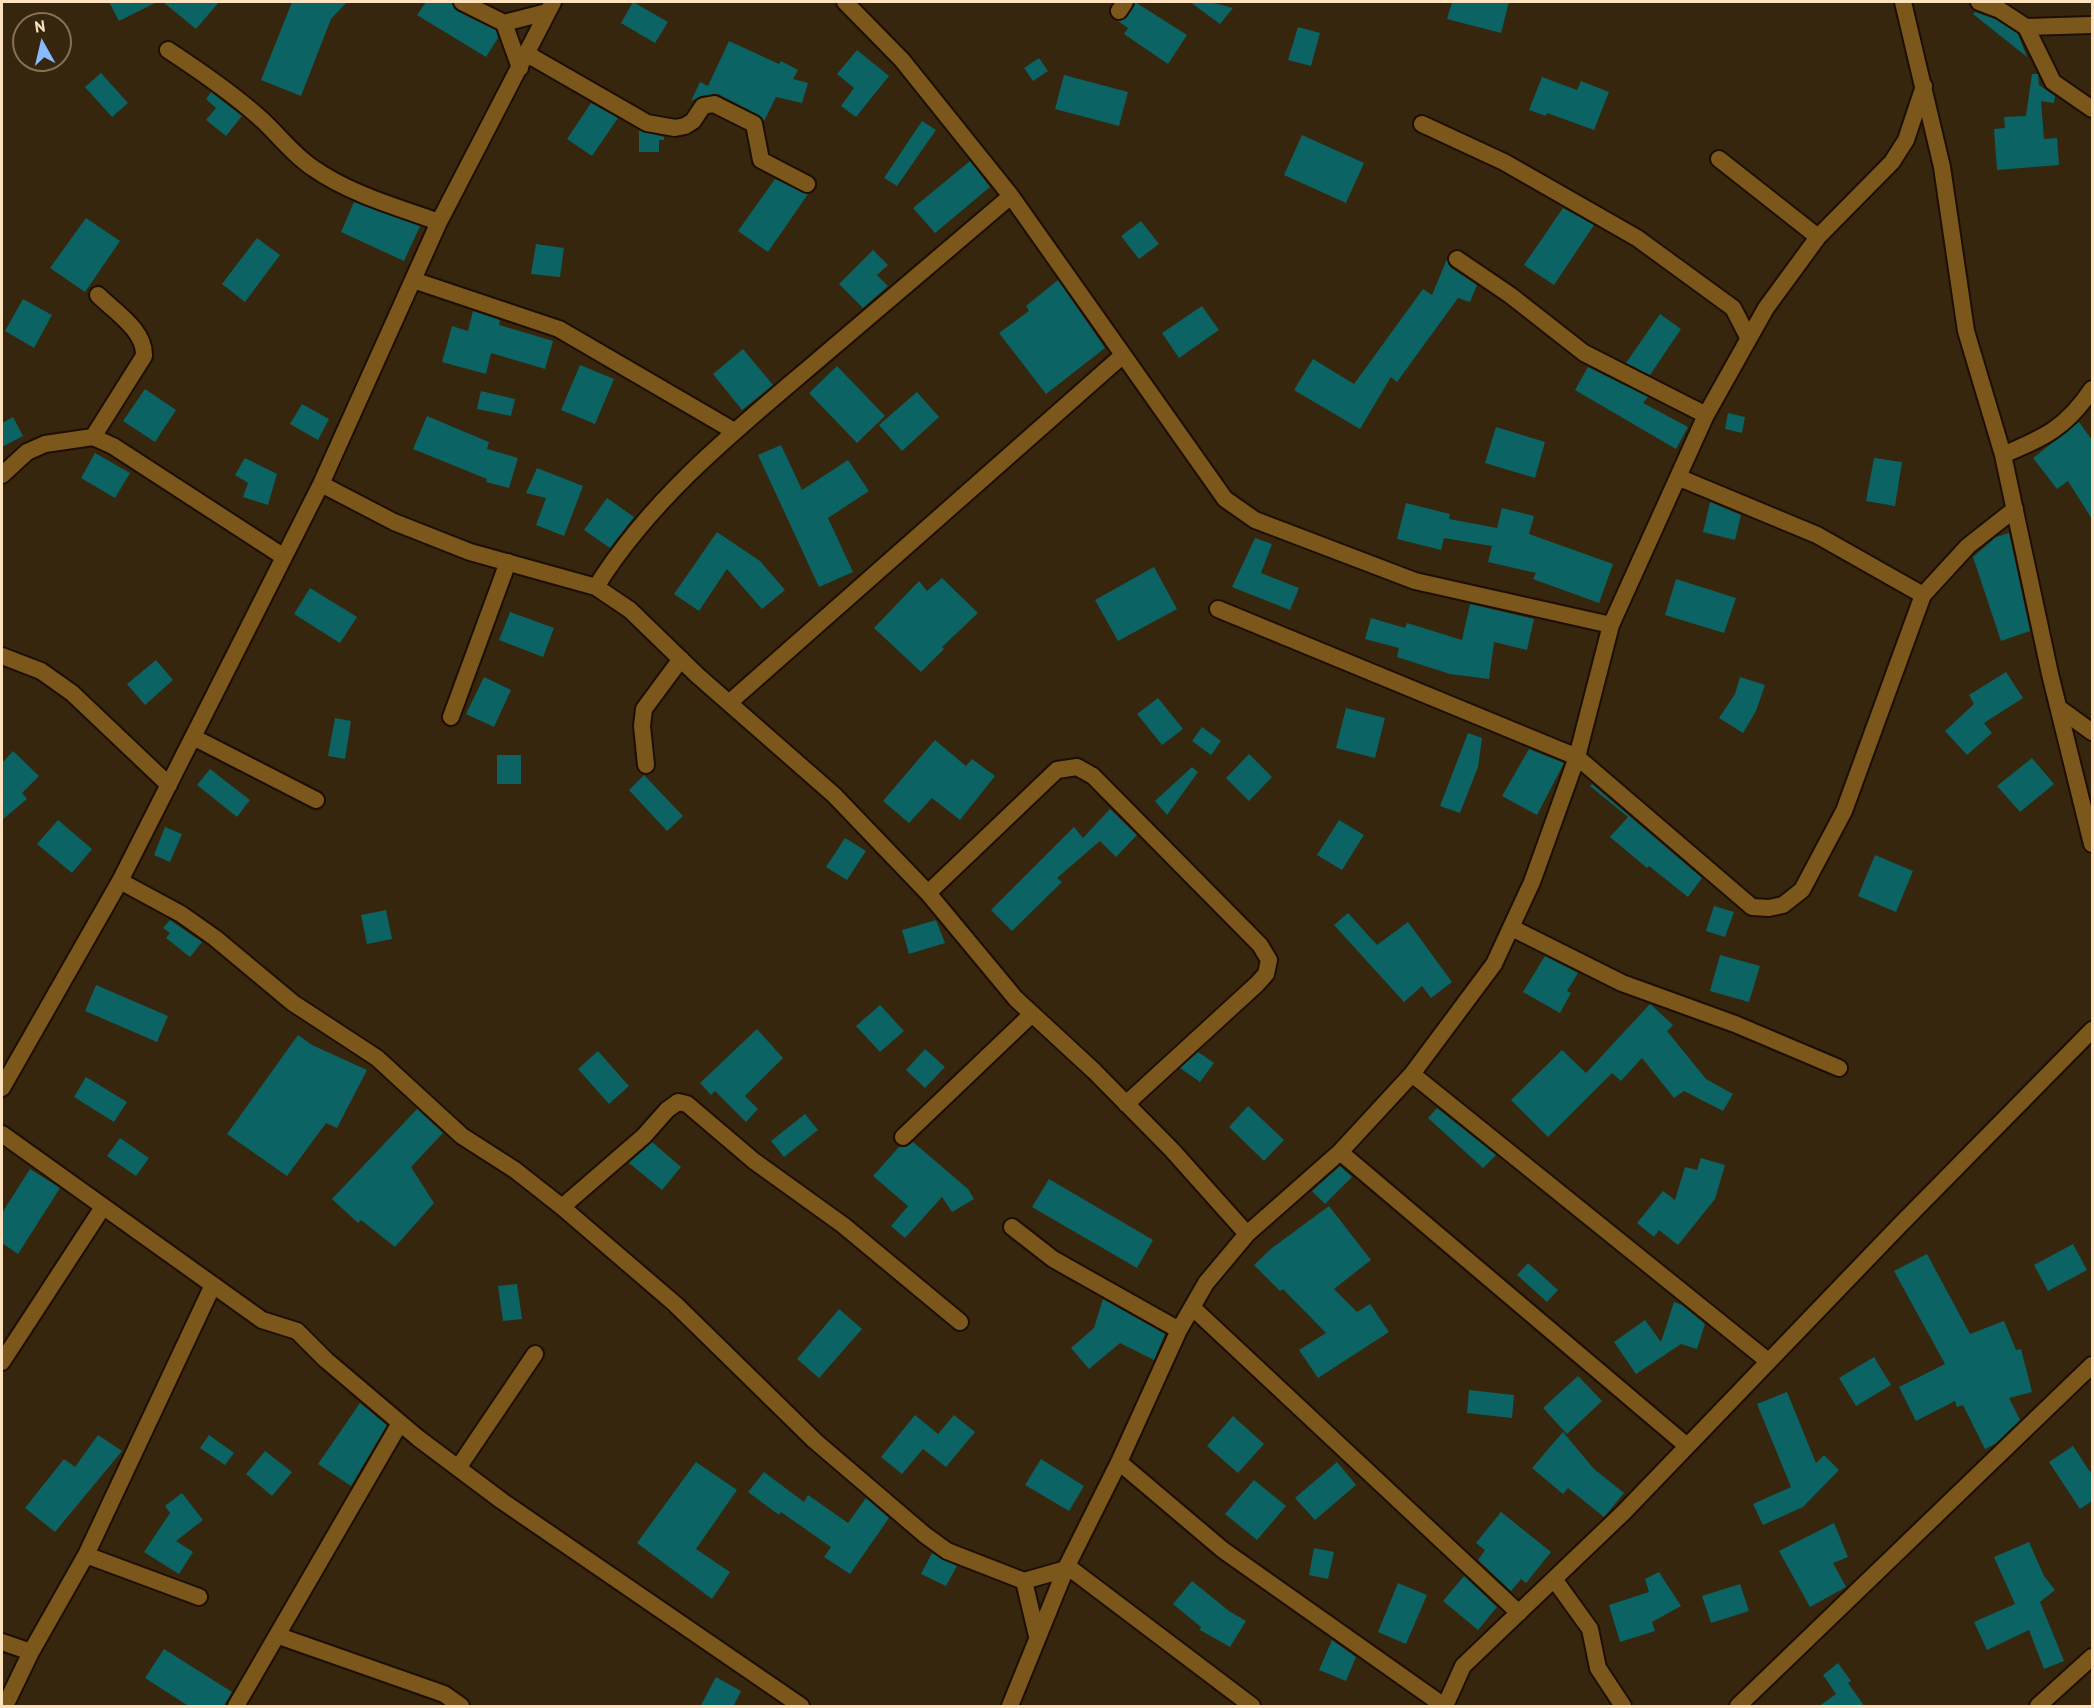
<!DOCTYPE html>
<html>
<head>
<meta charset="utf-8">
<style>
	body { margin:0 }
	#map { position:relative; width:2094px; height:1708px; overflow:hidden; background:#36260e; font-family:"PT Sans",sans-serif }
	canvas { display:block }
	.frame { position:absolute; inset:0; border:3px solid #fce2bf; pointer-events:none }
	.north { position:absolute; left:12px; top:12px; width:60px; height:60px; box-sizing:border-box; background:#36260e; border:2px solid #857155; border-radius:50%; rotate:352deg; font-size:16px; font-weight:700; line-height:24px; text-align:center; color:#fce2bf }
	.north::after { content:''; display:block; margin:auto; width:21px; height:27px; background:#88bafc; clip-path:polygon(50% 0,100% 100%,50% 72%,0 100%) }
</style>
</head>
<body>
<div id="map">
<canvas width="2094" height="1708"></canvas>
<div class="frame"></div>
<div class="north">N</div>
</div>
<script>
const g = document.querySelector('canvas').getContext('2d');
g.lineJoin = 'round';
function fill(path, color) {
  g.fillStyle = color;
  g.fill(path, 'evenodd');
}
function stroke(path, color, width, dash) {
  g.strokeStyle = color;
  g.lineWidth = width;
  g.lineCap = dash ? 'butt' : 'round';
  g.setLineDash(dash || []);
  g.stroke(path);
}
fill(new Path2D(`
	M 109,2 L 157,2 L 119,21 Z
	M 163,2 L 219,2 L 196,29 Z
	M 292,2 L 347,2 L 331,19 L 301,96 L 261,80 Z
	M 426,2 L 452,2 L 457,11 L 496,30 L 498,38 L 486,57 L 417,15 Z
	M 633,2 L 668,22 L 655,43 L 621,23 Z
	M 1135,2 L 1187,35 L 1168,64 L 1124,34 L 1128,28 L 1118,21 L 1127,17 Z
	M 1190,2 L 1210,2 L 1233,8 L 1220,24 Z
	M 1452,2 L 1509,2 L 1501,33 L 1447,19 Z
	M 1975,12 L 1995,19 L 2018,34 L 2027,57 L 1973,14 Z
	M 1298,27 L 1320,33 L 1311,66 L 1288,60 Z
	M 729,41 L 779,64 L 781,61 L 798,70 L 793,79 L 808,83 L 802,103 L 776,97 L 764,121 L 759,115 L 718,94 L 701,96 L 691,101 L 700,82 L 708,86 Z
	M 857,50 L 889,76 L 856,117 L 841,106 L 854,88 L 837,74 Z
	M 1039,58 L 1048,71 L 1033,81 L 1024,68 Z
	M 101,73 L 128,103 L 112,117 L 85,87 Z
	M 2032,74 L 2038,74 L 2039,85 L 2055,96 L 2054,103 L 2041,101 L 2044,139 L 2057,138 L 2059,165 L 1997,170 L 1994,129 L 2005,128 L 2004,117 L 2026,116 Z
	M 1064,75 L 1128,92 L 1119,126 L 1055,109 Z
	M 1542,77 L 1577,90 L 1581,81 L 1609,92 L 1594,130 L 1547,113 L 1546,116 L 1529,110 Z
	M 211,92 L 242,116 L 226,136 L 206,120 L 216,108 L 206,99 Z
	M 591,103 L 618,118 L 592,156 L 567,139 Z
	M 922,121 L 936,130 L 897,186 L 884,178 Z
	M 639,130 L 664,137 L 664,140 L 659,140 L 659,152 L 639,152 Z
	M 1302,135 L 1364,163 L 1346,203 L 1284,175 Z
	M 970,161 L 990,187 L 935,233 L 913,208 Z
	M 775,179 L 808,194 L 768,252 L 738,231 Z
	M 354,202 L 420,226 L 404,261 L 341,232 Z
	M 1563,208 L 1594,225 L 1554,285 L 1524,265 Z
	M 86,218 L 120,241 L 85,292 L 50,268 Z
	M 1141,221 L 1159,244 L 1139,259 L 1121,236 Z
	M 257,238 L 280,255 L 245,302 L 222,284 Z
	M 536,244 L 564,248 L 560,277 L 531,274 Z
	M 873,250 L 888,265 L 877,275 L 888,286 L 863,308 L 839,284 Z
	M 1447,259 L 1451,268 L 1477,285 L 1470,302 L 1458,298 L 1397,382 L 1391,377 L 1360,429 L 1294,390 L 1313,359 L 1354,384 L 1423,289 L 1432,295 Z
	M 1058,280 L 1105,348 L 1046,394 L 999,333 L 1029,311 L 1026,306 Z
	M 23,299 L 52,315 L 34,348 L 5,331 Z
	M 1202,306 L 1219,330 L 1179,358 L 1162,333 Z
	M 473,311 L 500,320 L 499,325 L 553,341 L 545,369 L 491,353 L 486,374 L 442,362 L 452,326 L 468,331 Z
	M 1660,314 L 1681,329 L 1650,375 L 1626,363 Z
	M 743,349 L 773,385 L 742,410 L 713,374 Z
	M 580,365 L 614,379 L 595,424 L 561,410 Z
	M 837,366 L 885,416 L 857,443 L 809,393 Z
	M 1588,367 L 1648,397 L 1643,403 L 1688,427 L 1676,449 L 1575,390 Z
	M 145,389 L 176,410 L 155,442 L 123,421 Z
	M 481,391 L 515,399 L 511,416 L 477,409 Z
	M 917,392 L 939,417 L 902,451 L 879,425 Z
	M 302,404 L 329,419 L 318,440 L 290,424 Z
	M 1728,413 L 1745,417 L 1742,433 L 1725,429 Z
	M 427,416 L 489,442 L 487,449 L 518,458 L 509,488 L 486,482 L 487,479 L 413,449 Z
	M 13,417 L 23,436 L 2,447 L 2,423 Z
	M 2079,422 L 2092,440 L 2092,519 L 2068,481 L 2057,489 L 2033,458 Z
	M 1496,427 L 1545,442 L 1535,478 L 1485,463 Z
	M 781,445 L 802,490 L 848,460 L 869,491 L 828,518 L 853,572 L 819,587 L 758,455 Z
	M 95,453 L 130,473 L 115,498 L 81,478 Z
	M 245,458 L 277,474 L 268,505 L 243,497 L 248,483 L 235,475 Z
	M 1874,458 L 1902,462 L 1895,506 L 1866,501 Z
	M 537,468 L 583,486 L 564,536 L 536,525 L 546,498 L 526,493 Z
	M 607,498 L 634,517 L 610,548 L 584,530 Z
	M 1710,502 L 1741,515 L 1735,540 L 1703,532 Z
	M 1406,503 L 1450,514 L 1449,519 L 1497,528 L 1502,508 L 1534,516 L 1529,534 L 1613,564 L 1599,603 L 1533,579 L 1536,573 L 1488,562 L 1492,546 L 1444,538 L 1441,550 L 1397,539 Z
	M 717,532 L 760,561 L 785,590 L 762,609 L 727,569 L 699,611 L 674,594 Z
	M 2009,533 L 2030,631 L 2001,641 L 1973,557 L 1996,537 Z
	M 1255,538 L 1272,544 L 1261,573 L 1299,588 L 1290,610 L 1232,587 Z
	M 1154,567 L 1177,609 L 1118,641 L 1095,600 Z
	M 942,578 L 978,613 L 942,647 L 944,649 L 921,672 L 874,628 L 919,581 L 927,591 Z
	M 1676,579 L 1736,598 L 1724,633 L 1665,615 Z
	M 310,588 L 357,617 L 340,643 L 294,614 Z
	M 1470,604 L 1534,619 L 1527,650 L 1494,642 L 1489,679 L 1450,674 L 1397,657 L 1399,648 L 1365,639 L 1371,618 L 1405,628 L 1407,623 L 1462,640 Z
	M 510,612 L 554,628 L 543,657 L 499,640 Z
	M 156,660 L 173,680 L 145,705 L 127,684 Z
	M 2006,672 L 2023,698 L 1984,723 L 1992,733 L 1967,755 L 1945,731 L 1974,704 L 1969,695 Z
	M 484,677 L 511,690 L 494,727 L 466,714 Z
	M 1740,677 L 1765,685 L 1756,711 L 1743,733 L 1719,718 L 1735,694 Z
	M 1158,698 L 1183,729 L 1162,745 L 1137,714 Z
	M 1346,708 L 1385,718 L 1375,758 L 1336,748 Z
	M 335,718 L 351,721 L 345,759 L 328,756 Z
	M 1202,727 L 1221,741 L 1211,755 L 1192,741 Z
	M 1468,733 L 1482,738 L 1478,767 L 1460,813 L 1440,806 Z
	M 935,740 L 966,766 L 972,759 L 995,776 L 960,820 L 932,798 L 909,823 L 883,801 Z
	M 1529,749 L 1564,763 L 1537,815 L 1502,796 Z
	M 13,751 L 39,776 L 22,793 L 27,799 L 2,820 L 2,763 Z
	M 1249,754 L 1272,777 L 1249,801 L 1226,778 Z
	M 497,755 L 521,755 L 521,784 L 497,784 Z
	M 2032,758 L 2054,784 L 2020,812 L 1997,786 Z
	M 1192,767 L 1198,772 L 1167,815 L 1155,801 Z
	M 210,769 L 250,800 L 237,817 L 197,785 Z
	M 644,775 L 683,816 L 667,831 L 629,790 Z
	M 1592,784 L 1702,878 L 1688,897 L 1649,866 L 1647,868 L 1610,837 L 1628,817 L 1590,786 Z
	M 1110,809 L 1137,835 L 1116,857 L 1100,841 L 1057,878 L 1062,882 L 1012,931 L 991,910 L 1074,827 L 1083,838 Z
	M 58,820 L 92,849 L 72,873 L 37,844 Z
	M 1339,820 L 1364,835 L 1342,870 L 1317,855 Z
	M 165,827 L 182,834 L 170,862 L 154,855 Z
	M 845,838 L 866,851 L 847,880 L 826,867 Z
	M 1875,855 L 1913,871 L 1896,912 L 1858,896 Z
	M 1714,906 L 1734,912 L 1725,937 L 1706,931 Z
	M 386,910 L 392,939 L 367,944 L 361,915 Z
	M 1348,913 L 1377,945 L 1408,922 L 1452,982 L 1431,998 L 1422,986 L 1404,1002 L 1334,925 Z
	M 170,920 L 202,942 L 190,957 L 166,938 L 170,933 L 163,928 Z
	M 936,920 L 945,943 L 909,954 L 902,930 Z
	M 1720,955 L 1760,966 L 1749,1002 L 1710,991 Z
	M 1545,956 L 1578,973 L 1567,991 L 1571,993 L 1560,1013 L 1523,992 Z
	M 96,985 L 168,1016 L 157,1042 L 85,1011 Z
	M 1650,1004 L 1673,1025 L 1667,1031 L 1706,1079 L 1733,1094 L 1723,1111 L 1684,1091 L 1674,1098 L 1642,1058 L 1621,1081 L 1612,1073 L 1548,1137 L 1511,1100 L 1562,1050 L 1586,1073 Z
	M 880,1005 L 904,1031 L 880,1052 L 856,1026 Z
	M 757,1029 L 783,1058 L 745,1096 L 758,1109 L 746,1122 L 715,1091 L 711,1095 L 700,1083 Z
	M 298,1035 L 312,1045 L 367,1070 L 337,1128 L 326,1123 L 287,1176 L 227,1134 Z
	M 925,1049 L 945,1067 L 925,1088 L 906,1070 Z
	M 598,1051 L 629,1086 L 609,1104 L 578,1069 Z
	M 1198,1052 L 1214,1063 L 1200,1082 L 1180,1068 Z
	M 86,1077 L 127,1102 L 114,1122 L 74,1097 Z
	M 1248,1106 L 1284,1140 L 1264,1161 L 1229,1127 Z
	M 1437,1108 L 1496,1155 L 1483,1168 L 1428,1118 Z
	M 417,1109 L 443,1133 L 411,1167 L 434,1203 L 395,1247 L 361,1220 L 358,1223 L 332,1199 Z
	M 805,1114 L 818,1130 L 784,1157 L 771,1141 Z
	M 120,1138 L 149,1158 L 136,1176 L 107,1156 Z
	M 652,1142 L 681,1167 L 662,1190 L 629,1163 Z
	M 913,1142 L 968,1189 L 974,1199 L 952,1212 L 942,1197 L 905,1238 L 891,1226 L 908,1206 L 873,1176 L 899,1147 L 906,1147 Z
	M 1701,1158 L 1725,1165 L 1715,1199 L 1678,1245 L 1659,1230 L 1654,1237 L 1637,1223 L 1663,1191 L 1675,1200 L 1685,1167 L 1697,1170 Z
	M 1340,1166 L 1352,1177 L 1325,1204 L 1312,1191 Z
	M 30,1169 L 60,1188 L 18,1254 L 2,1243 L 2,1213 Z
	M 1049,1179 L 1153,1240 L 1137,1268 L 1032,1207 Z
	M 1329,1206 L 1371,1260 L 1334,1289 L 1357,1312 L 1370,1304 L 1389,1332 L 1318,1378 L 1299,1350 L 1326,1333 L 1283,1289 L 1280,1291 L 1254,1265 L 1272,1248 Z
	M 2073,1244 L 2087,1270 L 2048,1291 L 2034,1265 Z
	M 1927,1254 L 1970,1334 L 2004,1321 L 2016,1350 L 2021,1349 L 2032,1392 L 2009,1398 L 2020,1420 L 1995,1444 L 1985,1449 L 1963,1405 L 1957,1407 L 1955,1401 L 1916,1421 L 1899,1387 L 1945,1364 L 1894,1271 Z
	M 1528,1263 L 1558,1290 L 1547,1302 L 1517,1275 Z
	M 517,1284 L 522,1319 L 503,1321 L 498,1286 Z
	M 1103,1299 L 1165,1334 L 1154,1360 L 1120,1343 L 1089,1369 L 1071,1348 L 1094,1328 Z
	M 1674,1302 L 1682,1305 L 1705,1324 L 1697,1349 L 1681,1344 L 1636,1374 L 1614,1342 L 1645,1320 L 1661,1342 Z
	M 839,1309 L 862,1329 L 819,1378 L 797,1359 Z
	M 1874,1357 L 1891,1385 L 1856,1406 L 1839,1378 Z
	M 1578,1376 L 1602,1401 L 1567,1434 L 1543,1408 Z
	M 1469,1390 L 1514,1395 L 1512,1418 L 1467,1413 Z
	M 1787,1392 L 1816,1463 L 1824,1455 L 1839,1470 L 1803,1507 L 1763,1525 L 1753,1504 L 1791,1487 L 1757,1404 Z
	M 360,1403 L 387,1425 L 351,1486 L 318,1464 Z
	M 915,1415 L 938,1434 L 954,1415 L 975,1432 L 946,1467 L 923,1449 L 902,1474 L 881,1457 Z
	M 1233,1416 L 1264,1444 L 1238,1473 L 1207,1446 Z
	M 1563,1432 L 1594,1469 L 1624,1493 L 1604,1517 L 1568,1488 L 1563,1494 L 1532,1468 Z
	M 98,1435 L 122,1451 L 55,1532 L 25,1508 L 64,1459 L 75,1467 Z
	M 209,1435 L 234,1453 L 225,1465 L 200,1448 Z
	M 2073,1446 L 2092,1475 L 2092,1501 L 2080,1509 L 2049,1462 Z
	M 265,1451 L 292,1472 L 272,1496 L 246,1474 Z
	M 1041,1459 L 1084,1486 L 1069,1511 L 1025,1485 Z
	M 696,1462 L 737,1490 L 696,1549 L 730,1572 L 712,1599 L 637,1543 Z
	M 1337,1462 L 1356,1485 L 1315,1520 L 1295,1498 Z
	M 764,1472 L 804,1502 L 808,1495 L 848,1523 L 866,1498 L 889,1518 L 850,1574 L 824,1557 L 831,1547 L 781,1512 L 779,1515 L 748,1492 Z
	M 1254,1480 L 1286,1506 L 1257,1540 L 1225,1514 Z
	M 182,1493 L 203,1520 L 176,1541 L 193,1552 L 179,1574 L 144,1552 L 170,1513 L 165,1506 Z
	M 1501,1512 L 1551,1552 L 1526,1583 L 1521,1579 L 1511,1591 L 1478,1560 L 1485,1550 L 1476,1543 Z
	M 1834,1523 L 1848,1557 L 1833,1563 L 1846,1587 L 1810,1607 L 1779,1551 Z
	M 2029,1542 L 2044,1576 L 2055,1590 L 2040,1602 L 2064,1661 L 2044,1669 L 2029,1630 L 1987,1650 L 1974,1622 L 2015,1604 L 1994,1557 Z
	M 1314,1548 L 1334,1552 L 1328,1579 L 1309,1575 Z
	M 932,1553 L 957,1566 L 946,1586 L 921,1574 Z
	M 1659,1572 L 1681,1606 L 1652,1622 L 1655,1631 L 1620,1642 L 1609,1605 L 1649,1592 L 1645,1579 Z
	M 1464,1576 L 1497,1607 L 1478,1630 L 1443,1601 Z
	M 1192,1581 L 1229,1611 L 1246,1621 L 1230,1647 L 1200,1630 L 1201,1627 L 1173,1604 Z
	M 1398,1583 L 1427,1595 L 1406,1644 L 1378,1632 Z
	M 1740,1584 L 1749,1611 L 1711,1623 L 1702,1596 Z
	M 1332,1640 L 1356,1657 L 1346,1681 L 1319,1670 Z
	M 164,1649 L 232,1692 L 223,1707 L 190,1707 L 145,1678 Z
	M 1838,1663 L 1851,1681 L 1848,1683 L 1865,1707 L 1818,1707 L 1836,1694 L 1823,1675 Z
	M 716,1677 L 741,1691 L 733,1707 L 700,1707 Z`), '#0b6363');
const minor = new Path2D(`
	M 462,2 L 504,23 L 547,12
	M 845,2 L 902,60 L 1011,196 L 1225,499 L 1255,520 L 1415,581 L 1611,625
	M 1903,2 L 1942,167 L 1966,331 L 2003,455 L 2050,674 L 2092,844
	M 1979,2 L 2000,10 L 2026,27 L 2053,82 L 2092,109
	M 1119,11 L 1125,2
	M 504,23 L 520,68
	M 2026,27 L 2092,25
	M 168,50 C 200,71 231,92 260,118 C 278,134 292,154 313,168 C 350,194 397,207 439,222
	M 527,54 L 647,123 L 675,128 L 685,126 L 693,121 L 703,106 L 714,104 L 754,124 L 761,160 L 807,184
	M 1422,124 L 1504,162 L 1637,238 L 1733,308 L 1748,337
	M 1719,159 L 1818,237
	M 1457,259 L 1510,295 L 1584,353 L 1706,415
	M 413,280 L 559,329 L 734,431
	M 93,437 L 144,356 C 145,330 115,312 98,295
	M 2003,455 C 2045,437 2066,428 2092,389
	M 2,475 L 27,452 L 45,444 L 93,437 L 113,446 L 284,557
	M 1680,478 L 1817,535 L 1923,595
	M 321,484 L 394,522 L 470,552 L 596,587 L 630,610 L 697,675 L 834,795 L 928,893 L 1016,999 L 1094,1071 L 1172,1150 L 1247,1234
	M 596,587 C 650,500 733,432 810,367 C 877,310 944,253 1011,196
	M 1218,609 L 1577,757 L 1752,907 L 1769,908 L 1783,905 L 1802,890 L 1844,811 L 1923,595 L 1968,546 L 2015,509
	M 2,656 L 41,671 L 72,693 L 169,785
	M 730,702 L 1122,356
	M 2059,708 L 2092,732
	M 451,717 L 508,562
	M 193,737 L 316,800
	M 646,765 L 642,726 L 644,709 L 681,659
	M 120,881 L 181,914 L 215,938 L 293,1003 L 377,1058 L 462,1136 L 515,1170 L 562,1207 L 675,1304 L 815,1441 L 925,1535 L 947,1551 L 1024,1581 L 1066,1569
	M 928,893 L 1057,770 L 1077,767 L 1093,776 L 1260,945 L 1269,960 L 1266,974 L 1257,984 L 1126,1104
	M 1512,928 L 1622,983 L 1735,1024 L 1839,1068
	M 1412,1074 L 1768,1361
	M 2,1088 L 120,881 L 321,484 L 439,222 L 553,2
	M 2,1134 L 262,1320 L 297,1331 L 326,1360 L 418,1438 L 502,1501 L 801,1706
	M 903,1137 L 1032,1014
	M 1340,1152 L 1687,1446
	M 562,1207 L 644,1136 L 667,1110 L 678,1102 L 687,1104 L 754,1161 L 843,1225 L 960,1322
	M 1012,1227 L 1053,1259 L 1179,1330
	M 1193,1308 L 1519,1613
	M 2,1362 L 103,1207
	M 1119,1462 L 1223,1550 L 1444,1706
	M 458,1468 L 535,1354
	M 86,1555 L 199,1597
	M 1067,1566 L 1252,1706
	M 1554,1579 L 1590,1629 L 1598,1668 L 1623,1706
	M 1024,1581 L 1037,1636
	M 279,1636 L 444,1694 L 461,1706
	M 2,1642 L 31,1652
	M 5,1706 L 31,1652 L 86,1555 L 213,1285
	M 236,1706 L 400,1423
	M 1010,1706 L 1067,1566 L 1119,1462 L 1179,1330 L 1206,1283 L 1247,1234 L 1340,1152 L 1412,1074 L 1494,964 L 1532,882 L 1577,757 L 1611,625 L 1706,415 L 1766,308 L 1818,237 L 1892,162 L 1906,140 L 1924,86
	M 1445,1706 L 1463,1666 L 1624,1512 L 1899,1226 L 2092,1030
	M 1738,1706 L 2092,1365
	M 2038,1706 L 2092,1657`);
stroke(minor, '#1d0e00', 20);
stroke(minor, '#7b571c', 16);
</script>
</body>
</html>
